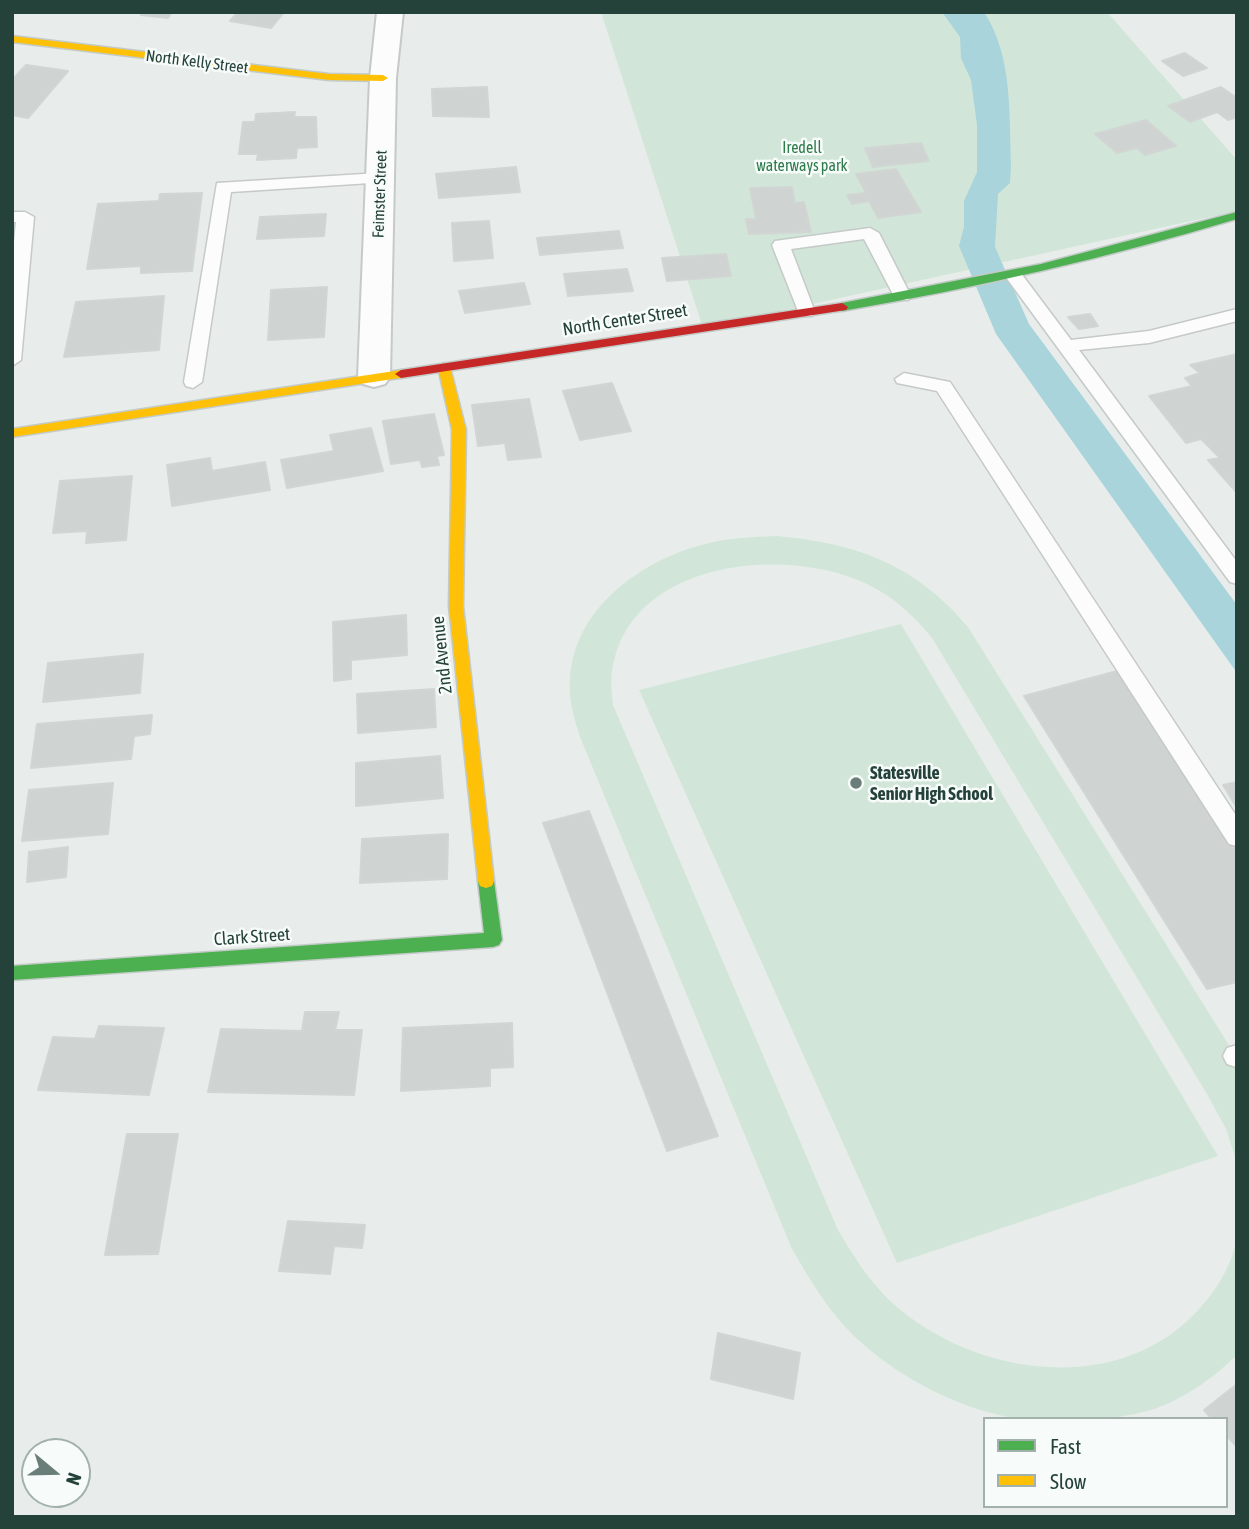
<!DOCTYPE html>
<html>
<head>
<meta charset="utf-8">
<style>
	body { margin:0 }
	#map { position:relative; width:1249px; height:1529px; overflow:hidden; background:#e8edeb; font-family:"Asap Condensed",sans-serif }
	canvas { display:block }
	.frame { position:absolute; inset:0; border:14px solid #24423a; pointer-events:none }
	.legend { position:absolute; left:983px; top:1417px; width:245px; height:91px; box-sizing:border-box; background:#f7fbf9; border:2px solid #a3b1ad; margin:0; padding:9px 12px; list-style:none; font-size:21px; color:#24423a }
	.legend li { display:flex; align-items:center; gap:14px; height:35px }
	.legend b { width:35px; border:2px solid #a3b1ad }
	.north { position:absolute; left:21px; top:1438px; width:70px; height:70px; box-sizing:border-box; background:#f7fbf9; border:2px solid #a3b1ad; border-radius:50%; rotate:109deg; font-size:19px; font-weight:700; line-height:28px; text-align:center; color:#24423a }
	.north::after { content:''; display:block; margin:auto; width:24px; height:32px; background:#697e78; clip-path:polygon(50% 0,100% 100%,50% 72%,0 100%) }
</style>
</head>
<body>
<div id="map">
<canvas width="1249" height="1529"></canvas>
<div class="frame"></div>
<ul class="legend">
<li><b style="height:9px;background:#4caf50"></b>Fast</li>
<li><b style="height:9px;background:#ffc107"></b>Slow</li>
</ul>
<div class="north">N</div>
</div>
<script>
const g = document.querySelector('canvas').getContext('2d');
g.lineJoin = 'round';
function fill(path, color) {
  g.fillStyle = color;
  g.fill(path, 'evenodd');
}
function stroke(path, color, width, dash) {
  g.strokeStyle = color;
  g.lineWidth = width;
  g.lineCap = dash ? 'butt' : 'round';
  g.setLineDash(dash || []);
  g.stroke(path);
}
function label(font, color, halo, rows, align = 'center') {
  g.font = font + ' "Asap Condensed",sans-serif';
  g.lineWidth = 5;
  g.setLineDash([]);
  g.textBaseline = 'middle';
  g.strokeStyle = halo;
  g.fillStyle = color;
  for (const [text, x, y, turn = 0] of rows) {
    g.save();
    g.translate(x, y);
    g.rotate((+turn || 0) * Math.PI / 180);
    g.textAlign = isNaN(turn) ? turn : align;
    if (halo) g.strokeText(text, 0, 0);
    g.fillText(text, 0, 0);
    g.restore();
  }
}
fill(new Path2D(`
	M 601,12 L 1107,12 L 1237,160 L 1237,211 L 703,328 Z
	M 776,536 C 856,543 915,564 968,627 L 1237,1058 L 1237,1163 L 1226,1129 L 1207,1094 L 932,638 C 914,616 894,597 867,584 C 790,547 642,558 615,657 C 610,673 611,688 613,705 L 838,1230 C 853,1255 868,1279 888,1299 C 965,1372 1103,1397 1186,1322 C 1210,1300 1232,1270 1237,1236 L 1237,1355 C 1216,1375 1194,1392 1167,1404 C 1137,1417 1105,1419 1073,1419 C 1050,1419 1026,1421 1003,1416 C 949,1404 894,1374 854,1336 C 828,1311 810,1280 792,1249 L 580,737 C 574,718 568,699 570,679 C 574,609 639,562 701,545 C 726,538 751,537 776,536 Z
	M 901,624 L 1218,1156 L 897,1263 L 639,690 Z`), '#d1e6d8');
fill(new Path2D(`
	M 942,12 L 984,12 C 1013,56 1009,115 1011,165 L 1010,183 L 998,194 L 995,247 L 1029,324 L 1237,605 L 1237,673 L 996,334 L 959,246 L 964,227 L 964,201 L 977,172 L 977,125 L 971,80 L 961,58 L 960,37 Z`), '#a9d4db');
const building = new Path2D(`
	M 143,12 L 172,12 L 168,18 L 141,15 Z
	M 238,12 L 284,12 L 271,28 L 230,21 Z
	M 1185,53 L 1207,68 L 1183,76 L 1162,61 Z
	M 26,65 L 68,71 L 28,118 L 12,115 L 12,80 Z
	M 487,87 L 489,117 L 433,116 L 432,89 Z
	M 1221,87 L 1237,98 L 1237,117 L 1228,120 L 1217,112 L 1190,122 L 1168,106 Z
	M 295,112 L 294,117 L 316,117 L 317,147 L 297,148 L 296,158 L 257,160 L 258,154 L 239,154 L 243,122 L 255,122 L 256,114 Z
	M 1146,120 L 1176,146 L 1145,155 L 1137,148 L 1117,153 L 1095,134 Z
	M 921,143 L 929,161 L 873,167 L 865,148 Z
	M 516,167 L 520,192 L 439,198 L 436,174 Z
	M 896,169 L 921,212 L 878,218 L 869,201 L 852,204 L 847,195 L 866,193 L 856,174 Z
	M 792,187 L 795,203 L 804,202 L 811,232 L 749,234 L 746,219 L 756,219 L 750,188 Z
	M 202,193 L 192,271 L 141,273 L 141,266 L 87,269 L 98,204 L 159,201 L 160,194 Z
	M 326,214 L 324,236 L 257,239 L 260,217 Z
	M 489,221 L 493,258 L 454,261 L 452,223 Z
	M 619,231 L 623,248 L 540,255 L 537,238 Z
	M 726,254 L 731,276 L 667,281 L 662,258 Z
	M 627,269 L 633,291 L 568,296 L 564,274 Z
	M 524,283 L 530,304 L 465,313 L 459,291 Z
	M 327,287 L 324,337 L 268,340 L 271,290 Z
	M 164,296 L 159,350 L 64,357 L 76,302 Z
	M 1090,314 L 1098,326 L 1079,329 L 1068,317 Z
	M 1237,354 L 1237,493 L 1208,460 L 1220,458 L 1201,439 L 1186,443 L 1149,396 L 1192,386 L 1185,378 L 1200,373 L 1190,365 Z
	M 612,383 L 631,431 L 580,440 L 563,391 Z
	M 529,399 L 541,457 L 508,460 L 505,443 L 478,446 L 472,405 Z
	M 434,414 L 444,455 L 437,456 L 439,465 L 422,467 L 420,460 L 391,464 L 383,421 Z
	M 371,428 L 383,471 L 287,488 L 281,460 L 334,451 L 330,435 Z
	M 210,458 L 212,471 L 265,462 L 270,490 L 172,506 L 167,465 Z
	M 132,476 L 126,540 L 86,543 L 87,531 L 53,533 L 60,481 Z
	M 406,615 L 407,655 L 351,660 L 351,679 L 334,681 L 333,622 Z
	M 143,654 L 140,693 L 43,702 L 48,663 Z
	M 1117,671 L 1237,852 L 1237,982 L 1207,989 L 1024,696 Z
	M 434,689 L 436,727 L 358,733 L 357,694 Z
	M 152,715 L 150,734 L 134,736 L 131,759 L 31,768 L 37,724 Z
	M 440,756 L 443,798 L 356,806 L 356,763 Z
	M 1237,782 L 1237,808 L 1223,785 Z
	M 113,783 L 108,834 L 22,841 L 29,790 Z
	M 589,811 L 718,1136 L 667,1151 L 543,823 Z
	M 448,834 L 447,879 L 360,883 L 362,839 Z
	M 68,847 L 66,877 L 27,882 L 29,852 Z
	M 305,1012 L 339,1012 L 335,1030 L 362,1030 L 354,1095 L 208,1092 L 221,1029 L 302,1031 Z
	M 512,1023 L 513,1067 L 490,1068 L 490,1086 L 401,1091 L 403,1028 Z
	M 99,1026 L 164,1028 L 149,1095 L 38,1090 L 53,1037 L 95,1039 Z
	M 127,1134 L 178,1134 L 158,1254 L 105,1255 Z
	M 288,1221 L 365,1225 L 362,1248 L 334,1246 L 330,1274 L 279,1271 Z
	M 718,1333 L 800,1353 L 793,1399 L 711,1379 Z
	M 1237,1384 L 1237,1447 L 1226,1435 L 1226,1419 L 1212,1419 L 1204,1410 Z`);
fill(building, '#cfd4d2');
stroke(building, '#d1d6d4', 2);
const lane = new Path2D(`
	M 380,173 L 386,174 L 388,178 L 386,182 L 231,192 L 202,382 L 193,388 L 186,386 L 184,382 L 217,183 Z
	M 12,212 L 25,212 L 34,217 L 21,360 L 12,366 L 12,261 L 16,222 L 12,222 Z
	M 870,228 L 879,233 L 911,296 L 908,300 L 896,300 L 864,239 L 791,249 L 815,312 L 812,316 L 800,316 L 772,245 L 775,241 Z
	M 1014,271 L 1020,272 L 1071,340 L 1149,331 L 1237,309 L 1237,321 L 1149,343 L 1079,350 L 1237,562 L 1237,584 L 1230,582 L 1008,280 L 1005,276 Z
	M 904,373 L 950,382 L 1237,817 L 1237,846 L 1229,844 L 937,391 L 897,383 L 895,379 Z
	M 1237,1045 L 1237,1067 L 1236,1067 L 1227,1064 L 1223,1056 L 1227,1048 Z`);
const street = new Path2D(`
	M 377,12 L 403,12 L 396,78 L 390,377 L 385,384 L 374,387 L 363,384 L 358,377 L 370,78 Z`);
const fast = new Path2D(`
	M 1237,212 L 1237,219 C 1107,258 976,288 842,311 L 836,307 L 842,303 L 1041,264 Z
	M 486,874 L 492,876 L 494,881 L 502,940 L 499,945 L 493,947 L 12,980 L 12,966 L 484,933 L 478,881 L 480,876 Z`);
const slow = new Path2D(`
	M 12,36 L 329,74 L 383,75 L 388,78 L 383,81 L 329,80 L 12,42 Z
	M 444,363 L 450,367 L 466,430 L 463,606 L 494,881 L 492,886 L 486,888 L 480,886 L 478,881 L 449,606 L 452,430 L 438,367 Z
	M 401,370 L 407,374 L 406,377 L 12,437 L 12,429 Z`);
const jam = new Path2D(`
	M 842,303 L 848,307 L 846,310 L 401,378 L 395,374 L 401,370 Z`);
stroke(lane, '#c5cac8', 3);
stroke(street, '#c5cac8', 4);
stroke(fast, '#c3cbc8', 3);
stroke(slow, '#c3cbc8', 3);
stroke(jam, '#c3cbc8', 3);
fill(lane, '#fcfcfc');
fill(street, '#fcfcfc');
fill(fast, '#4caf50');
fill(slow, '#ffc107');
fill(jam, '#c62828');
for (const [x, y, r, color] of [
	[856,783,7,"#697e78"]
]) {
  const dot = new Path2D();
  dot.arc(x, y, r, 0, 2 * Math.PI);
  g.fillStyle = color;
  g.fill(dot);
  stroke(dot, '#f7fbf9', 2.5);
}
label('16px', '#24423a', '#f7fbf9', [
	["North Kelly Street",197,62,7],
	["Feimster Street",380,194,-88]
]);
label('16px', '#2d7a4b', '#f7fbf9', [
	["Iredell",802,148],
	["waterways park",802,166]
]);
label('18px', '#24423a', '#f7fbf9', [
	["North Center Street",625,320,-9],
	["2nd Avenue",442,655,-96],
	["Clark Street",252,937,-4]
]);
label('bold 18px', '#24423a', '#f7fbf9', [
	["Statesville",870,773],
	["Senior High School",870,794]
], 'left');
</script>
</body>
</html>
